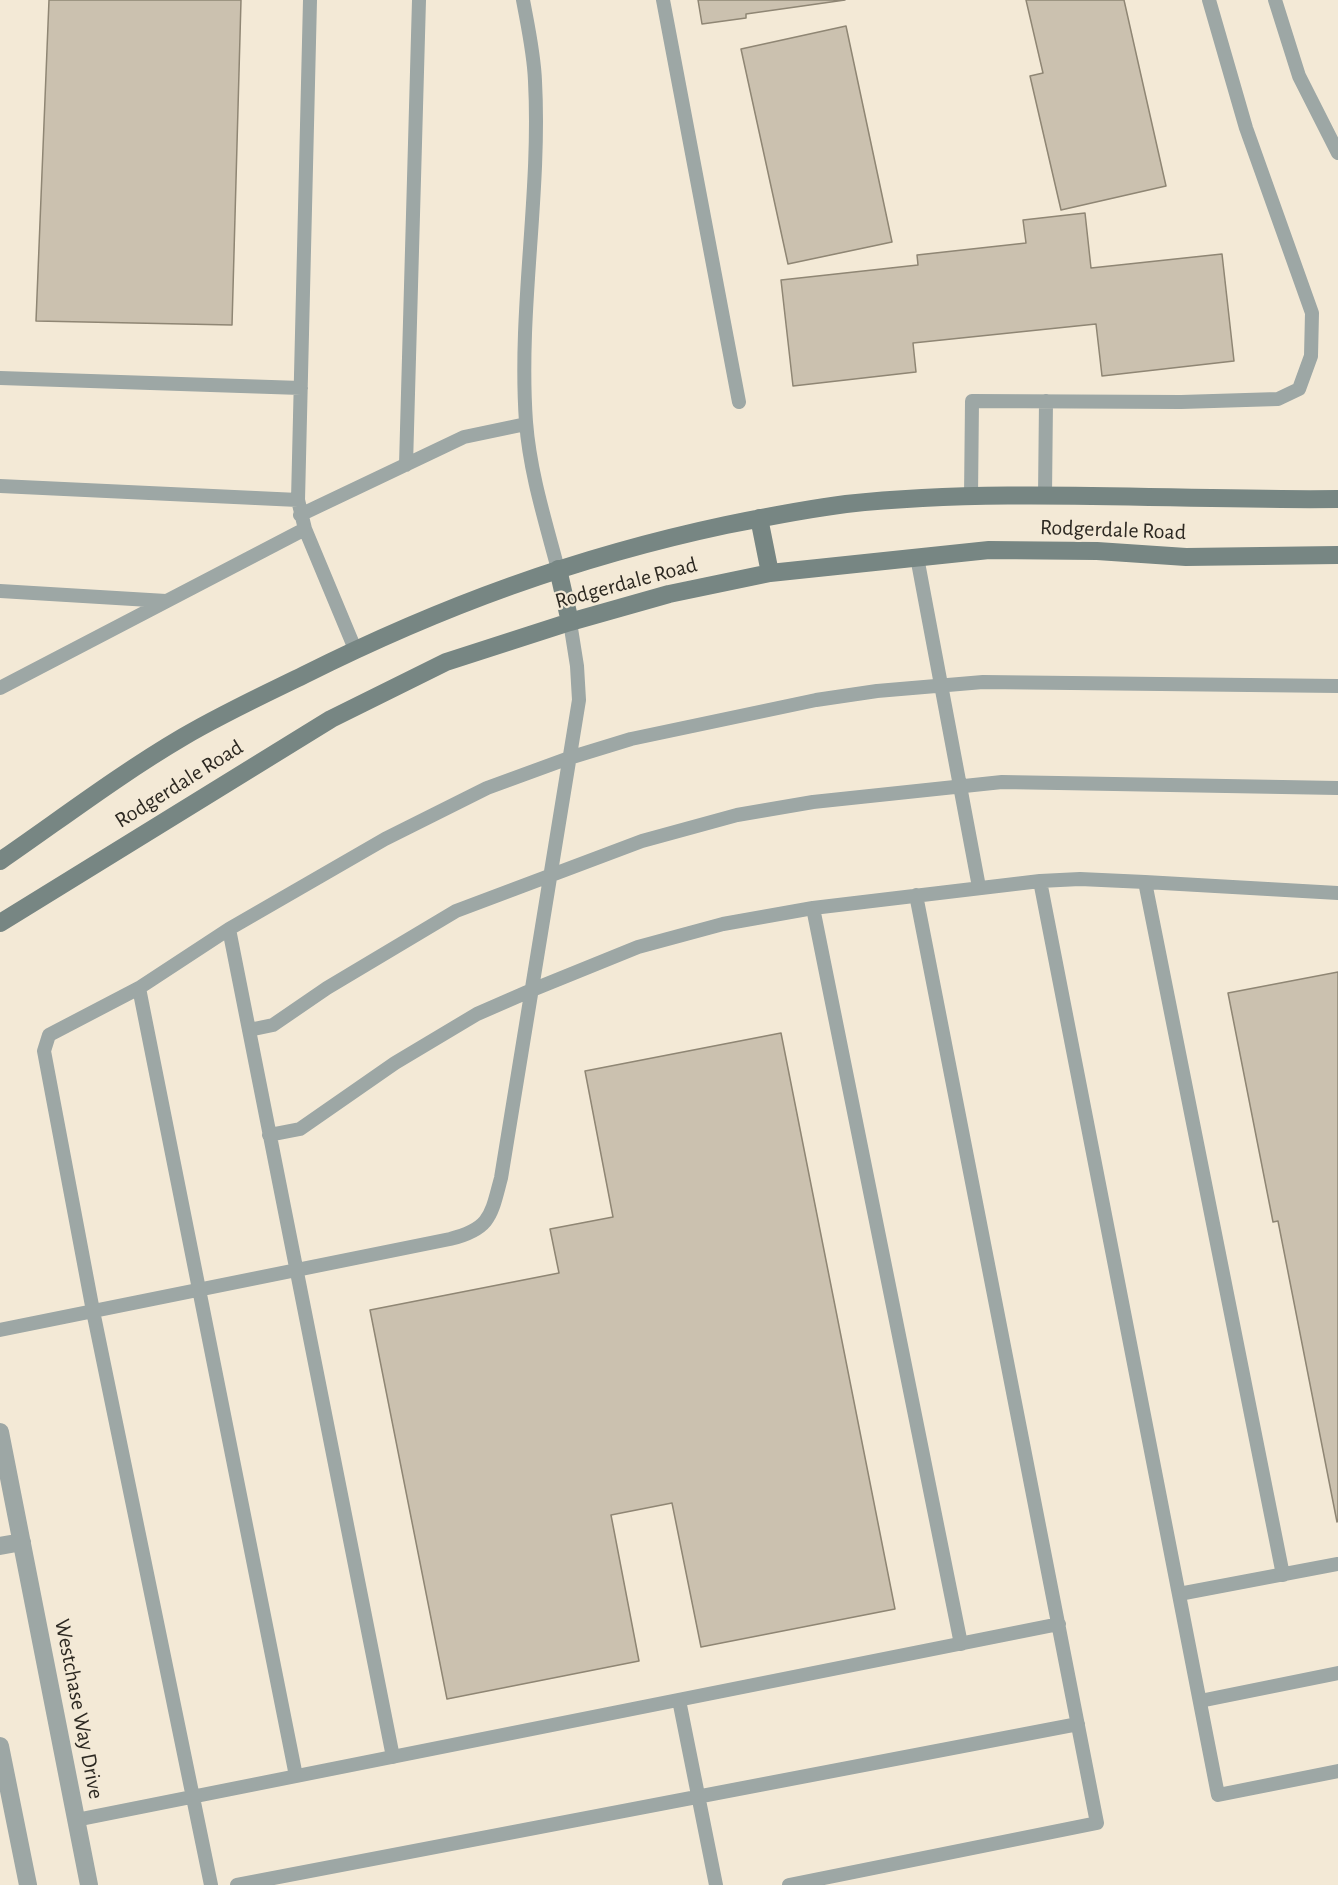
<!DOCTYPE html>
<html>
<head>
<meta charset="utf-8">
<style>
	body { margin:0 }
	canvas { display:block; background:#f3e9d6 }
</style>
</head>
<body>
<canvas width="1338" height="1885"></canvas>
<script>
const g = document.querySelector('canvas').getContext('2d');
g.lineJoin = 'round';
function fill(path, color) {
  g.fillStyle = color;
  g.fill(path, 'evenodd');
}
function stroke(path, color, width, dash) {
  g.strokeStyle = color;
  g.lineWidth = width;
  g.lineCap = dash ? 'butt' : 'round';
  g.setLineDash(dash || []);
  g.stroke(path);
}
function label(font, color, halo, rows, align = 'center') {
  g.font = font + ' "Alegreya Sans",sans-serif';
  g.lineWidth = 4.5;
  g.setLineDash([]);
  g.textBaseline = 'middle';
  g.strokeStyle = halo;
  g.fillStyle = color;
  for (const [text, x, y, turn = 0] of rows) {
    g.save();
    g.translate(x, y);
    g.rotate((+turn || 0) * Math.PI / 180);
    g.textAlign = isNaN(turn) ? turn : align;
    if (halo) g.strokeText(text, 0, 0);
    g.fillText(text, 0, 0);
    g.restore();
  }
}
const building = new Path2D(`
	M 49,0 L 241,0 L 232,325 L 36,321 Z
	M 698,0 L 845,0 L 746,14 L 746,18 L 702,24 Z
	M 1026,0 L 1124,0 L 1166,186 L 1061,210 L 1030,76 L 1043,73 Z
	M 846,26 L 892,242 L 788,264 L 741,49 Z
	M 1085,213 L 1091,268 L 1222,254 L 1234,361 L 1102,376 L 1096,324 L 913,343 L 916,372 L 793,386 L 781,280 L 918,265 L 917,255 L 1026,243 L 1023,220 Z
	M 1338,972 L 1338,1521 L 1337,1522 L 1278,1221 L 1273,1222 L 1228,993 Z
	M 781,1033 L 895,1609 L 701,1647 L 672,1503 L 611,1515 L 639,1661 L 447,1699 L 370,1310 L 559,1273 L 550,1229 L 613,1217 L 585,1071 Z`);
fill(building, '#cbc1af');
stroke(building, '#8f8674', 1.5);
stroke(new Path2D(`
	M 310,0 L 298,500 L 305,529 L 355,649
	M 523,0 C 528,27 534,54 535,81 C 541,195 518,309 526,422 C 530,473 545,520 558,569
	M 663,0 L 739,402
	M 1275,0 L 1299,76 L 1338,153
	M 0,378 L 301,388
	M 406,465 L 419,0
	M 0,486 L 298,500
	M 1045,496 L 1046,401
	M 971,497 L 972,401 L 1181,402 L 1278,399 L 1299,389 L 1311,356 L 1312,313 L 1246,128 L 1209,0
	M 300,515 L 464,437 L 526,424
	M 917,557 L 979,887
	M 0,591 L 166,601
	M 0,688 L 305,529
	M 1040,881 L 1218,1795 L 1338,1771
	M 1145,882 L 1283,1575
	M 813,908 L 961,1644
	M 229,929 L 393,1757
	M 139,988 L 296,1776
	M 249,1030 L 273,1025 L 327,988 L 456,911 L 642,841 L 737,815 L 813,802 L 1002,782 L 1338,788
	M 269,1135 L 300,1129 L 395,1063 L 477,1014 L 532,990 L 638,947 L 723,924 L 813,908 L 1040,881 L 1080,879 L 1145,882 L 1338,893
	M 0,1330 L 450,1239 C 491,1229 491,1215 501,1178 L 579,700 L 577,666 L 570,622
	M 1179,1594 L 1338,1564
	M 679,1700 L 716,1885
	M 1200,1701 L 1338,1673
	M 76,1820 L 1059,1624
	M 211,1885 L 93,1311 L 44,1051 L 49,1035 L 139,988 L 229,929 L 385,839 L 487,788 L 569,758 L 631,739 L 816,700 L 877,691 L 983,682 L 1338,686
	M 237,1885 L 1078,1724
	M 789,1885 L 1097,1823 L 916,895`), '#9da7a5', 14);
stroke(new Path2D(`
	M 0,1432 L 89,1885
	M 0,1546 L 22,1542
	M 0,1746 L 28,1885`), '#9da7a5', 18);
stroke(new Path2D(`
	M 759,518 L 770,573
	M 558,569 L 570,622
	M 0,861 C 61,819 120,774 183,737 C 222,714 263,695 304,675 C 442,606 576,557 726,525 C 766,517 806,509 846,504 C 1009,487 1174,501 1338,499
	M 0,923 L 331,719 L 446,662 L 570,622 L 669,594 L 770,573 L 989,550 L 1097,551 L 1186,557 L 1338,555`), '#778683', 18);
label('22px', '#2d2922', '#f3e9d6', [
	["Rodgerdale Road",1113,530,2],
	["Rodgerdale Road",626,583,-15],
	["Rodgerdale Road",179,784,-32],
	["Westchase Way Drive",79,1709,79]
]);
</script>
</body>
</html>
